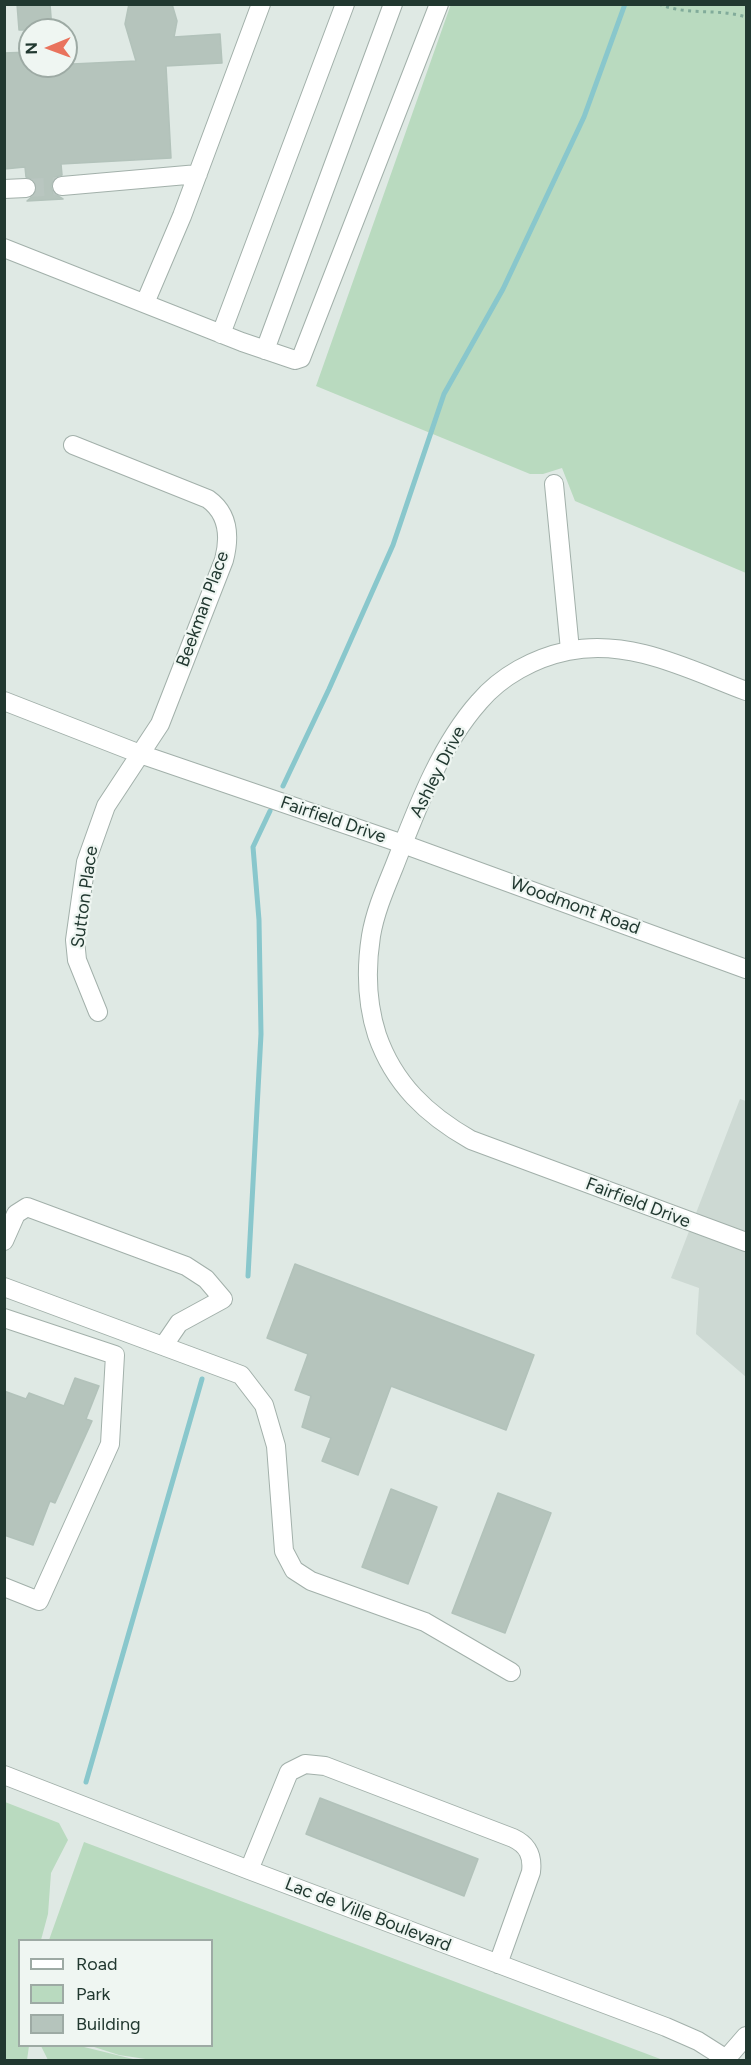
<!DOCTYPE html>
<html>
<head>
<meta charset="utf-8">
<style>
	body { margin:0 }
	#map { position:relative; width:751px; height:2065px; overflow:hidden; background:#dfe9e4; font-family:Figtree,sans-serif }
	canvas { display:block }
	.frame { position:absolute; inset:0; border:6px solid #213830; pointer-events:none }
	.legend { position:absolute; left:18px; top:1939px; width:195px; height:108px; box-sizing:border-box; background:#eff6f2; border:2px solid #9daaa4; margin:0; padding:8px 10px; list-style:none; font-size:18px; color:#213830 }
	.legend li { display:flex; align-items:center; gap:12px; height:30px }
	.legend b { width:30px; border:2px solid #9daaa4 }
	.north { position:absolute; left:18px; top:18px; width:60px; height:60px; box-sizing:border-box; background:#eff6f2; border:2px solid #9daaa4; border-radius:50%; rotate:269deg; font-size:16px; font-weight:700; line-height:24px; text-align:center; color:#213830 }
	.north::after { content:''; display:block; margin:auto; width:21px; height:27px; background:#e9735d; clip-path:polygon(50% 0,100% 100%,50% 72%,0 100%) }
</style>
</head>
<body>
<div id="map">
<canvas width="751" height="2065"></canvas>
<div class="frame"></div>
<ul class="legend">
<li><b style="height:8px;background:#fff"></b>Road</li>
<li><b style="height:16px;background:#b9dabf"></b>Park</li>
<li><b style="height:16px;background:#b5c4bc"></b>Building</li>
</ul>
<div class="north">N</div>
</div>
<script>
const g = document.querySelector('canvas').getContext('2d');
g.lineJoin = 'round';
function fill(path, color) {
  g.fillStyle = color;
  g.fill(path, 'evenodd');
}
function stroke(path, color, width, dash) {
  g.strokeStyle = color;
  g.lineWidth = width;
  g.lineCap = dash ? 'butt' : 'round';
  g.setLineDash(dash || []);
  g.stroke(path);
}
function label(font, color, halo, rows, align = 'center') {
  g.font = font + ' Figtree,sans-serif';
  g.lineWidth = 4.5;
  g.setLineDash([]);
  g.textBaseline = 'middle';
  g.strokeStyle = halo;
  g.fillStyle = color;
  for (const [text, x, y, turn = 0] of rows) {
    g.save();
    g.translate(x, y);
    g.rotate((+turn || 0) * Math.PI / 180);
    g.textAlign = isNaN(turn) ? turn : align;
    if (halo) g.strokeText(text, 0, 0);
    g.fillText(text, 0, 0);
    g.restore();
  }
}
fill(new Path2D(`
	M 740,1099 L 746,1101 L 746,1377 L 696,1334 L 699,1288 L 671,1278 Z`), '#cdd9d3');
fill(new Path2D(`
	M 451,4 L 746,5 L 746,573 L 575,501 L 562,468 L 543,474 L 530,474 L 316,386 Z
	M 5,1802 L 59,1823 L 68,1840 L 51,1873 L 48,1914 L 41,1940 L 20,1940 L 20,2046 L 29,2046 L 27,2060 L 5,2060 Z
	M 84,1842 L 663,2060 L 152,2060 L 119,2055 L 91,2046 L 212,2046 L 212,1940 L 49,1940 Z
	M 41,2046 L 80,2046 L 137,2060 L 48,2060 Z`), '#b9dabf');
stroke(new Path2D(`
	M 283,786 L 329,689 L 393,545 L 444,394 L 503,289 L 584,117 L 625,4
	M 248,1276 L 261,1034 L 259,920 L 253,847 L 270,811
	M 86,1782 L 202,1379`), '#89c7cc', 5);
const building = new Path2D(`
	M 17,4 L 50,4 L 52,30 L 19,30 Z
	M 129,4 L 172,4 L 177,21 L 174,37 L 220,34 L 222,63 L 166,66 L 171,158 L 61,164 L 62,175 L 55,177 L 51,186 L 53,193 L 63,199 L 27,201 L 36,193 L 35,181 L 26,177 L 25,167 L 4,169 L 4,53 L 30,52 L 30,66 L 136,61 L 125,24 Z
	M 295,1264 L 534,1355 L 506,1430 L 391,1386 L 358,1475 L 322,1461 L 331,1438 L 302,1427 L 311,1396 L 295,1390 L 308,1354 L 267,1338 Z
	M 75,1378 L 99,1386 L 86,1419 L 92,1421 L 55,1503 L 50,1501 L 33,1545 L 4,1535 L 4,1391 L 26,1399 L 29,1393 L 64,1406 Z
	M 391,1489 L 437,1507 L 408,1584 L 362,1567 Z
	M 498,1493 L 551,1513 L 505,1633 L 452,1613 Z
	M 320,1798 L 478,1859 L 464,1896 L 306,1834 Z`);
fill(building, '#b5c4bc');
stroke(building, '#b2c2ba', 1.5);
stroke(new Path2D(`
	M 26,188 L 62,186`), '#b9c6c0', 18, [18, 9]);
const minor = new Path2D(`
	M 62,186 L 198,174
	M 4,189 L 26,188
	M 4,248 L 242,342 L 295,360 L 301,358 L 439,4
	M 145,303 L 182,216 L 261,4
	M 221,334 L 345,4
	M 265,350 L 393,4
	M 73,445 L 208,499 C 229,514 230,537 224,560 L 160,724 L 106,806 L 86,862 L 75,940 L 77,960 L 98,1012
	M 554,484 L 570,650
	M 746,691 C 690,670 630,638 568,651 C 534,658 501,676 479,702 C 439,747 416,811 394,867 C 385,889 375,912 371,936 C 366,968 367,1004 377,1035 C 394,1084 427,1115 471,1140 L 746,1242
	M 4,701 L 140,754 L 403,844 L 746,969
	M 4,1241 L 16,1214 L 27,1207 L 186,1266 L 206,1279 L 223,1299 L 179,1323 L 164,1345
	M 4,1287 L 241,1375 L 264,1405 L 276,1446 L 284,1551 L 294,1570 L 311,1581 L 425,1622 L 511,1672
	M 4,1318 L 115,1355 L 110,1444 L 39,1601 L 4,1587
	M 4,1775 L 249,1870 L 666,2027 L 698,2041 L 728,2060
	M 249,1870 L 289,1772 L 305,1764 L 325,1766 L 513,1838 C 528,1845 533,1856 531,1872 L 498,1964
	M 726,2059 L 746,2036`);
stroke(minor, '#a2b0aa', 20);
stroke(new Path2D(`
	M 659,4 C 687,16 717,8 746,17`), '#81ab9a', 3, [3, 4.5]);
stroke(minor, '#fff', 18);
label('18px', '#213830', '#eff6f2', [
	["Beekman Place",203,609,-70],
	["Ashley Drive",438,772,-63],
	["Fairfield Drive",333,820,19],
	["Sutton Place",85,897,-82],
	["Woodmont Road",575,906,20],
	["Fairfield Drive",638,1203,21],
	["Lac de Ville Boulevard",368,1915,21]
]);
</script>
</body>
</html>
